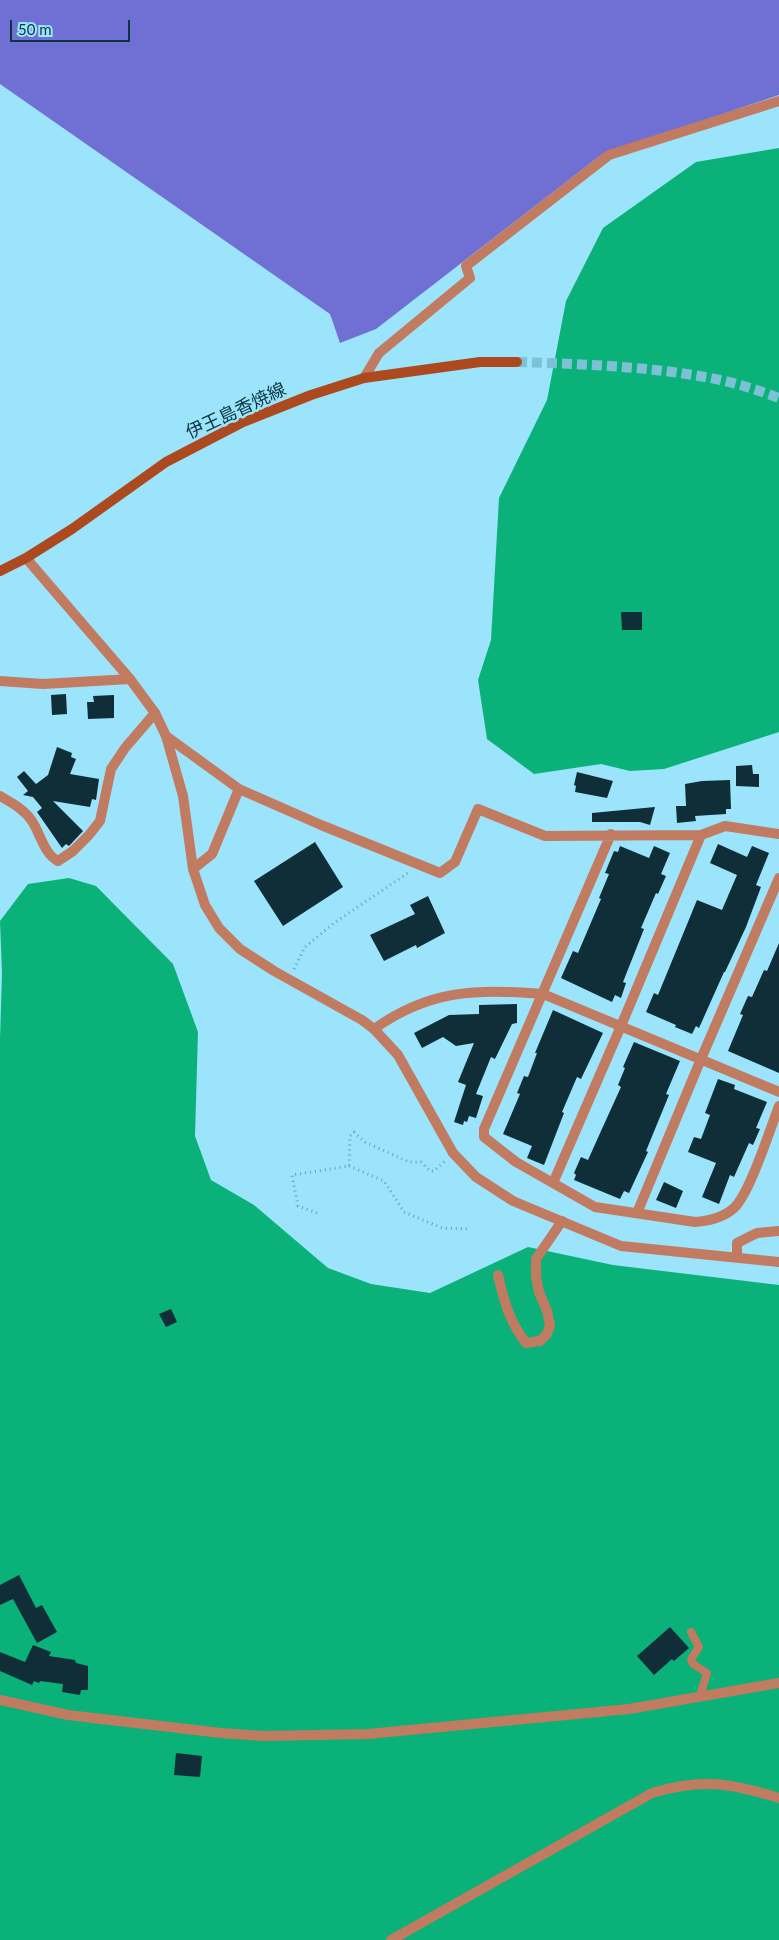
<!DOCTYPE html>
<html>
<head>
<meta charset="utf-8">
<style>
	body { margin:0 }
	#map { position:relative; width:779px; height:1940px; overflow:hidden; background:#9be4fc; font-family:Lato,sans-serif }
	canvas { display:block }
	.scale { position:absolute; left:10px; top:20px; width:120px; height:22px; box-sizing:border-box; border:2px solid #0b3541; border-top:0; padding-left:6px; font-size:15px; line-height:18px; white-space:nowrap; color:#0b3541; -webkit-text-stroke:4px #9be4fc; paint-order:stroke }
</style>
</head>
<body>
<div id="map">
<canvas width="779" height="1940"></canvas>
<div class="scale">50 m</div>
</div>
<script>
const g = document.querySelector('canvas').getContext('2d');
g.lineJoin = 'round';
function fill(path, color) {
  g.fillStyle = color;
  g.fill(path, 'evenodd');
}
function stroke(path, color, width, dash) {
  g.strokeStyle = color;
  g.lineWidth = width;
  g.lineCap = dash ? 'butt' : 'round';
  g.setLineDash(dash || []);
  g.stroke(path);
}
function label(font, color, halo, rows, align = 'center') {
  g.font = font + ' Lato,"Noto Sans JP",sans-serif';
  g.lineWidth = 5;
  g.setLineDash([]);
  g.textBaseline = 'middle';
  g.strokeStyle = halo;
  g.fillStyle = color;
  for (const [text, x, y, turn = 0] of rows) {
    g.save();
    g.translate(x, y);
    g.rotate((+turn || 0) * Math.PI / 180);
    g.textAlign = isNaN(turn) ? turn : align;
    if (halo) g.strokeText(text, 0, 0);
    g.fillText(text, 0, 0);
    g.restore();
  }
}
fill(new Path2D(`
	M 779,148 L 779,732 L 664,769 L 630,771 L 601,764 L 534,774 L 487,739 L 478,680 L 491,640 L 499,498 L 547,400 L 566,301 L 603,228 L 696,162 Z
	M 69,878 L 96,886 L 173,964 L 198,1032 L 195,1136 L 211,1180 L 254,1205 L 328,1268 L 371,1284 L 430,1293 L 528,1247 L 613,1265 L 779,1285 L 779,1940 L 0,1940 L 0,1039 L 2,973 L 0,921 L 28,884 Z`), '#0ab279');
fill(new Path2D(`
	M 0,0 L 779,0 L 779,95 L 601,155 L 376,329 L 340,343 L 330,314 L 0,84 Z`), '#706fd3');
fill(new Path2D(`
	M 621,612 L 642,612 L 642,630 L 622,630 Z
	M 66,694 L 67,714 L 52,715 L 51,695 Z
	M 114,695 L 114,718 L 88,719 L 87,702 L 94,702 L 93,696 Z
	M 57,747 L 72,753 L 71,757 L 76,759 L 70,774 L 99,779 L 96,800 L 92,799 L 90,807 L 53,801 L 83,831 L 69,846 L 66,844 L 62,848 L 37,812 L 42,808 L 33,797 L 23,795 L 28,791 L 17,777 L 24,771 L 36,784 L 48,775 Z
	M 752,765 L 753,774 L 759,774 L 759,787 L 736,786 L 736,766 Z
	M 577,772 L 613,781 L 607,798 L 575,792 L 576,786 L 574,785 Z
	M 730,780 L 731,809 L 726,809 L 726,814 L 695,816 L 696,821 L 677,823 L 676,806 L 686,806 L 685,784 L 702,781 Z
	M 655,807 L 650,825 L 640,822 L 592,822 L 592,813 Z
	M 315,842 L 343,887 L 283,926 L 254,881 Z
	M 718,844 L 747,857 L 752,846 L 769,853 L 756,885 L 761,887 L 746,927 L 725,972 L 724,972 L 699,1028 L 696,1026 L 692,1034 L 675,1027 L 676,1025 L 646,1012 L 654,993 L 658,995 L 697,900 L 722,910 L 737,875 L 710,863 Z
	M 620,846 L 649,858 L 654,846 L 670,853 L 661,874 L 666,876 L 658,894 L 656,893 L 641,928 L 644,929 L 623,982 L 626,983 L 621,998 L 615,995 L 612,1002 L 561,978 L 573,951 L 578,953 L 601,899 L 599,898 L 609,874 L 605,873 L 614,851 L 618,852 Z
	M 428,896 L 445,933 L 417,948 L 416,945 L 384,961 L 370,935 L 415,914 L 410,905 Z
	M 779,943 L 779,1073 L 728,1051 L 743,1015 L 740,1014 L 748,996 L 752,997 L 764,970 L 767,971 Z
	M 517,1004 L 517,1023 L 512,1024 L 495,1059 L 491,1057 L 476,1094 L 483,1096 L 476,1118 L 469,1116 L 467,1122 L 464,1121 L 463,1125 L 454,1122 L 466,1085 L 458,1082 L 474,1043 L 456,1046 L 443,1037 L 422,1048 L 414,1033 L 449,1015 L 479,1014 L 479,1005 Z
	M 553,1010 L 603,1033 L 581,1079 L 577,1077 L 562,1112 L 564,1113 L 544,1165 L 527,1158 L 532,1146 L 503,1134 L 520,1094 L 517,1093 L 524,1076 L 528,1077 L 537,1053 L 535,1053 Z
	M 634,1042 L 680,1061 L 666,1094 L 669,1095 L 646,1151 L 648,1152 L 629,1193 L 624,1191 L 620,1199 L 574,1180 L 576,1175 L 574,1173 L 581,1157 L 588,1160 L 601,1131 L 621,1087 L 618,1085 L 625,1068 L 623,1067 Z
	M 718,1079 L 735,1085 L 734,1089 L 767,1102 L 756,1128 L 760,1129 L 753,1145 L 749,1143 L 734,1177 L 730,1175 L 719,1204 L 702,1197 L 716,1163 L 688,1152 L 694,1137 L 701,1139 L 710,1115 L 705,1113 Z
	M 664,1182 L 683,1191 L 676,1208 L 656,1200 Z
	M 171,1309 L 177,1322 L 166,1327 L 159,1314 Z
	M 19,1575 L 36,1608 L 42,1605 L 57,1632 L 37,1643 L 13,1599 L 0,1605 L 0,1585 Z
	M 670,1627 L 689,1648 L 674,1661 L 672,1659 L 654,1675 L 637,1656 Z
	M 33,1645 L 51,1652 L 49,1656 L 75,1660 L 76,1663 L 88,1666 L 88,1690 L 81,1690 L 80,1695 L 62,1692 L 63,1684 L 40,1681 L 39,1683 L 34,1681 L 32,1685 L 0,1671 L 0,1652 L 25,1662 Z
	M 176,1753 L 202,1756 L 200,1777 L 174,1775 Z`), '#0f2e37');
stroke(new Path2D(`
	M 517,362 C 579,364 643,366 705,377 C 730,381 755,389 779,398`), '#7ec1d7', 10, [10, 5]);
stroke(new Path2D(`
	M 294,969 L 305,947 L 334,923 L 408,873
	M 349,1166 L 384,1181 L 404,1212 L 442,1228 L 468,1229
	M 317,1213 L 298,1206 L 292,1175 L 349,1166 L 350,1136 L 354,1132 L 365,1142 L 409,1162 L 421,1162 L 430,1171 L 434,1171 L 445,1161`), '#65a3b6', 3, [1, 4]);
stroke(new Path2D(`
	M 691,1632 L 699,1647 L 691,1659 L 693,1664 L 707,1673 L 700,1696`), '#c07b61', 8);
stroke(new Path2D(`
	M 364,378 L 379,353 L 470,278 L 466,266 L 609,155 L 779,101
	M 0,681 L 43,684 L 130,679
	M 166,736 L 239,789 L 321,825 L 440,873 L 455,862 L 478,809 L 545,836 L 701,835 L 725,826 L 779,834
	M 0,796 C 12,803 24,809 32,821 C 40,833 44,854 58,861 L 73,851 L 89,835 L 100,821 L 111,769 L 125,748 L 155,713
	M 611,834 L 484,1129 L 484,1137 L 516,1162 L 595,1207 L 695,1222 C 708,1221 724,1217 734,1208 C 750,1193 770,1129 779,1106
	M 193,869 L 212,854 L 239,789
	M 374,1029 C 430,989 477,989 543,994 L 779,1092
	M 553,1183 L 621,1026 L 701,835
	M 637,1213 L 701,1059 L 779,878
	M 737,1257 L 737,1243 L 757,1233 L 779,1231
	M 498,1275 C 504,1301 509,1321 526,1343 L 540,1341 L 547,1334 L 550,1325 L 547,1311 L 539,1292 L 536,1277 L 536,1259 L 562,1221`), '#c07b61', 10);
stroke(new Path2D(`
	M 26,558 L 130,679 L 155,713 L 166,736 L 183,796 L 193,869 L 205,905 L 219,928 L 240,949 L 274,971 L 362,1020 L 374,1029 L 398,1055 L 453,1153 L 476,1177 L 513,1201 L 621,1246 L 779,1262
	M 0,1700 L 68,1715 L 221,1733 L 263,1736 L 368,1734 L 629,1709 L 779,1683
	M 391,1940 L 652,1793 C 701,1778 731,1783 779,1798`), '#c07b61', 10);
stroke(new Path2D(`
	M 0,571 L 26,558 L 72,529 L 166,462 L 243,422 L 311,395 L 364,378 L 480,362 L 517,362`), '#ad491f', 10);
label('18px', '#0b3541', '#9be4fc', [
	["伊王島香焼線",236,411,-25]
]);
</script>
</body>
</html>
